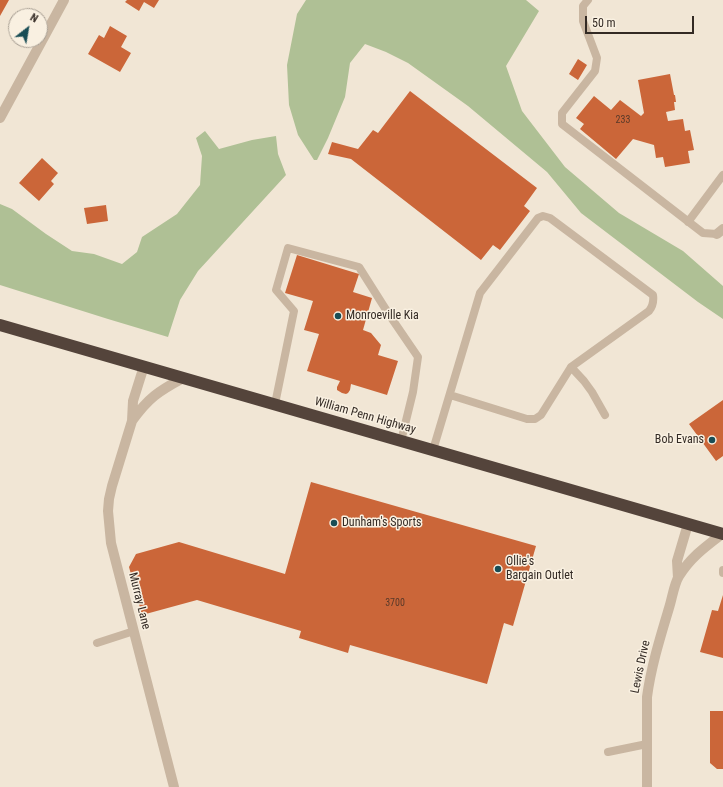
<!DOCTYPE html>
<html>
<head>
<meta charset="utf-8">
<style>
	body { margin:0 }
	#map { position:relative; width:723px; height:787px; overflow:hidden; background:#f1e6d5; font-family:"Roboto Condensed",sans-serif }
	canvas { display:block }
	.north { position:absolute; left:8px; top:8px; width:40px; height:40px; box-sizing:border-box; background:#f9f0e1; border:1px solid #aaa195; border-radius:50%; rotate:31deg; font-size:11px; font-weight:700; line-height:16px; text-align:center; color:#332a24 }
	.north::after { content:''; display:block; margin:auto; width:14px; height:18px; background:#194d55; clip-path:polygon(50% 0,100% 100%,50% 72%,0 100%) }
	.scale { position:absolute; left:585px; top:16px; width:109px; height:18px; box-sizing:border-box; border:2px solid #332a24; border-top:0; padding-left:5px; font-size:12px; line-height:14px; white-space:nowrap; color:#332a24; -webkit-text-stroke:3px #f9f0e1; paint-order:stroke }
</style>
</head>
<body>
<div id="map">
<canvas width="723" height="787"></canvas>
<div class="north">N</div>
<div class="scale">50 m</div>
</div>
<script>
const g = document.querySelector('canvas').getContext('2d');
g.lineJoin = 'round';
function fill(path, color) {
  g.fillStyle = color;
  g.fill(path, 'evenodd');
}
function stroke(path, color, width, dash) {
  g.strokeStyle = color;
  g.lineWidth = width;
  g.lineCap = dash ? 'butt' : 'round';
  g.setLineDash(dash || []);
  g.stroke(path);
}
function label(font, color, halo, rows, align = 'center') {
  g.font = font + ' "Roboto Condensed",sans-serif';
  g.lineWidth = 3;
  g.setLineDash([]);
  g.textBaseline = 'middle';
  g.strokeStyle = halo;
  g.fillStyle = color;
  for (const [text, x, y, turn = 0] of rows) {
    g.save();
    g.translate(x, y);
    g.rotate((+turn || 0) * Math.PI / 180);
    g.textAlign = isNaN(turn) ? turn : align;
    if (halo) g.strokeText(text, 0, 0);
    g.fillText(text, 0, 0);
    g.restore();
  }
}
fill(new Path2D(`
	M 306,0 L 526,0 L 539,11 L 506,66 L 522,111 L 565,167 L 619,213 L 683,251 L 723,286 L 723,319 L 698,302 L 581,213 L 547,172 L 468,106 L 408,63 L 386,52 L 365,44 L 350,63 L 345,97 L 328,138 L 317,160 L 314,160 L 298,135 L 289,105 L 287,65 L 297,14 Z
	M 205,131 L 219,149 L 252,140 L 276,136 L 278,154 L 286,175 L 198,271 L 180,300 L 168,337 L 108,319 L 0,285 L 0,204 L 12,209 L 46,234 L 72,251 L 94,254 L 122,264 L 137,252 L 142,237 L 177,214 L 200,185 L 202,156 L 196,138 Z`), '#afc095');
fill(new Path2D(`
	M 0,0 L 9,0 L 0,16 Z
	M 127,0 L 159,0 L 154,8 L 144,2 L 139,11 L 125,2 Z
	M 110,26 L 127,36 L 121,47 L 131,53 L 120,72 L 88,54 L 99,35 L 104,38 Z
	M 578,59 L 587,65 L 578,80 L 569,74 Z
	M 670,74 L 674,95 L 675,95 L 676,102 L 674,102 L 675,110 L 666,112 L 668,121 L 683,119 L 685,131 L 690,130 L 694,150 L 688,151 L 690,163 L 665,167 L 663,157 L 656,158 L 654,145 L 633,139 L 616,159 L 580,129 L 584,124 L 576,118 L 594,96 L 611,110 L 620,100 L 641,116 L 644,113 L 638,80 Z
	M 410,91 L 537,188 L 524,206 L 530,211 L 500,250 L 493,245 L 481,260 L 351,159 L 328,154 L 332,142 L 358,149 L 373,130 L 378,133 Z
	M 42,158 L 58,173 L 51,181 L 54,184 L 39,201 L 19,183 Z
	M 106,205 L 108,221 L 87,224 L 84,208 Z
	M 297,255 L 359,274 L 353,292 L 372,298 L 363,330 L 371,333 L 381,345 L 378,355 L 398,361 L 387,395 L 351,384 L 350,390 L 348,393 L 346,394 L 342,393 L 337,390 L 337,387 L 340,381 L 307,371 L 319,334 L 304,330 L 313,301 L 285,293 Z
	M 723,400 L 723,456 L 716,461 L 689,424 Z
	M 311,482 L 536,546 L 513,626 L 504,623 L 487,684 L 350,645 L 348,653 L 299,638 L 301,631 L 197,600 L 142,615 L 129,567 L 136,554 L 179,542 L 285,574 Z
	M 723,595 L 723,658 L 700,652 L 712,610 L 718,611 Z
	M 710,711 L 723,711 L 723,769 L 717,769 L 710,763 Z`), '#cb6639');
stroke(new Path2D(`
	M 588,0 L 583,6 L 583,21 L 597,58 L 595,71 L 562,113 L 562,124 L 703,233 L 717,234
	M 688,222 L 723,175
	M 571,367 L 584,381 L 592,392 L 605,415
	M 275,404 L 294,311 L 276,290 L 288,248 L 359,267 L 390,316 L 418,357 L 413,392 L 401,441
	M 433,450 L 480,293 L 538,218 L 543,216 L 550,218 L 653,295 C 654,302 653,306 649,311 L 571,367 L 541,415 L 535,419 L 527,419 L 450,395
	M 723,570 L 723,573
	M 97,643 L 134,631
	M 608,752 L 647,744`), '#c9b6a1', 8);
stroke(new Path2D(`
	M 0,118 L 64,0
	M 717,234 L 723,229
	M 144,366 L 133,401 L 132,421 L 112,486 L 109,499 L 108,511 L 111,543 L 174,787
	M 132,421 C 148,398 159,391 183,378
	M 678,578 L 677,561 L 688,524
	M 647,787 L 647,697 C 651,667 660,638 669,608 C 672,599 674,584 679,576 C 691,557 705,547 722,534`), '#c9b6a1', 10);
stroke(new Path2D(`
	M 0,325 L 723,534`), '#54443b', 12);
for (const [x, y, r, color] of [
	[338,316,4,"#194d55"],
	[712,440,4,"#194d55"],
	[334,523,4,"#194d55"],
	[498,569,4,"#194d55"]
]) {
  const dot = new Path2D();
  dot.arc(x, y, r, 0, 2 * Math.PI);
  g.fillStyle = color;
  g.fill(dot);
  stroke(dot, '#f9f0e1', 1.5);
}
label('10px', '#593929', null, [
	["233",623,120],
	["3700",395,603]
]);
label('12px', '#332a24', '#f9f0e1', [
	["Monroeville Kia",346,316],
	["Bob Evans",704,440,"right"],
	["Dunham's Sports",342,523],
	["Ollie's",506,562],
	["Bargain Outlet",506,576]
], 'left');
label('12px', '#332a24', '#f9f0e1', [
	["William Penn Highway",365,416,16],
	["Murray Lane",139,601,76],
	["Lewis Drive",641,667,-78]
]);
</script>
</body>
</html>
